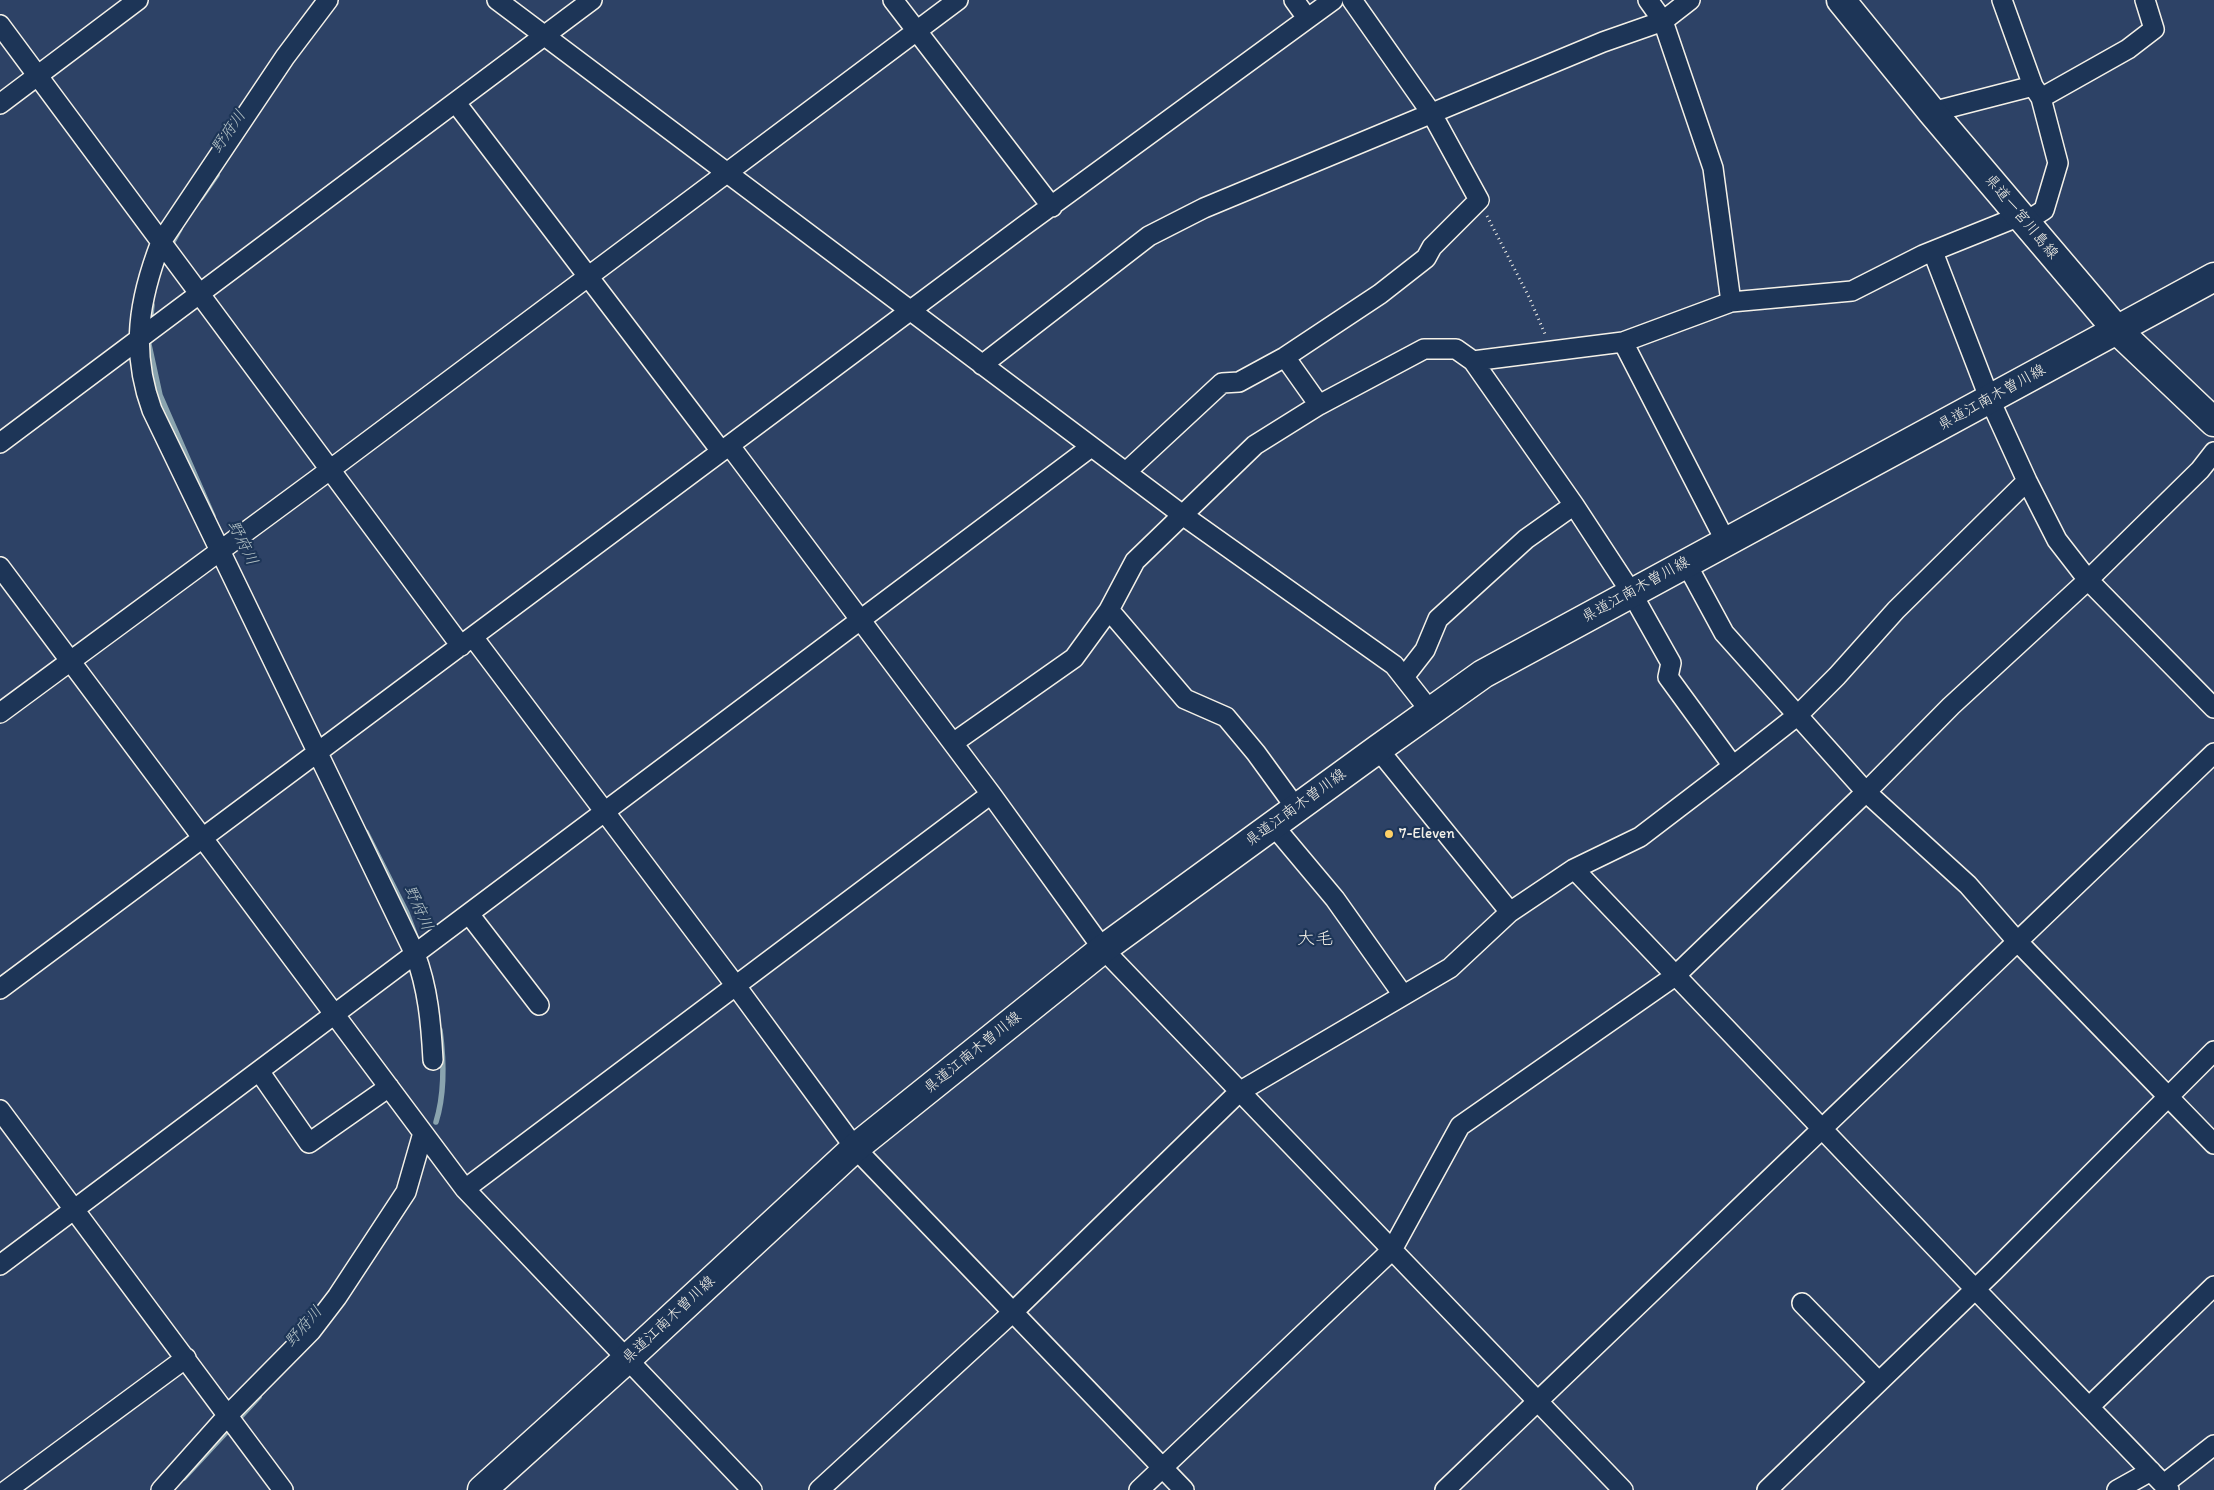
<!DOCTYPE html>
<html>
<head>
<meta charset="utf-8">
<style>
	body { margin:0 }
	canvas { display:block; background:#2d4266 }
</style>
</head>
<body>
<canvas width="2214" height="1490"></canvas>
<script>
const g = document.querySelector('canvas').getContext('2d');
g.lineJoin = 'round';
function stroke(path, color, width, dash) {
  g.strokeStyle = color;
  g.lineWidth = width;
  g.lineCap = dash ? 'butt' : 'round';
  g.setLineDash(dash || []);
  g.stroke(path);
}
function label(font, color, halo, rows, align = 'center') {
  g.font = font + ' Itim,"Klee One",sans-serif';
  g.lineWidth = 4.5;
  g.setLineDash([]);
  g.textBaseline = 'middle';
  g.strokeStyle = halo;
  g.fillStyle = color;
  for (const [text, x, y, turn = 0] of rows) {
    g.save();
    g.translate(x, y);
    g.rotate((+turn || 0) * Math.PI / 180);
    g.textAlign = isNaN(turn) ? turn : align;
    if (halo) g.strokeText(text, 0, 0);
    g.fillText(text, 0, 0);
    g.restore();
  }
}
stroke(new Path2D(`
	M 201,198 L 217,175
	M 169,249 L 180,229
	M 150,326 L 152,305
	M 148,340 L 160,395 L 213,516
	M 366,832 L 407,913 L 416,937
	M 436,1122 C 445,1093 444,1060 440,1030
	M 184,1478 L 259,1397`), '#8aa4af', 5.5);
const minor = new Path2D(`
	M 328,0 L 285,57 L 161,242 C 139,299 130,350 152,410 L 415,954 C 428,988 431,1023 433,1060
	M 497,0 L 1184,516 L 1394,665 L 1431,712
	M 893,0 L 1052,207
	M 1294,0 L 1307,18
	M 1648,0 L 1663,21 L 1713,168 L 1731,302
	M 2002,0 L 2033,86 L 2041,98
	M 0,25 L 461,646
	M 456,103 L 721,451
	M 0,104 L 138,0
	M 1932,112 L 2033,86
	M 2025,222 L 2044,210 L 2058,163 L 2041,98 L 2128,49 L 2154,29 L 2145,0
	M 1933,252 L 1990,400 L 2027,481 L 2057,540 L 2088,580 L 2214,708
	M 1623,342 L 1726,542
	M 1285,357 L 1319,405
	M 1473,361 L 1574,505 L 1631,592 L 1671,663 L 1668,677 L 1733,766
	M 982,365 L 1149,236 L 1204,208 L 1603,42 L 1663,21 L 1690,0
	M 0,443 L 592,0
	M 730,446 L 991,794 L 1103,949 L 1623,1490
	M 1126,472 L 1222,383 L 1239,382 L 1285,357 L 1380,294 L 1426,258 L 1432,247 L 1479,200 L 1432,114 L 1352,0
	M 1686,563 L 1724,633 L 1866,792 L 1968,885 L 2016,940 L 2214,1144
	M 0,567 L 465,1189 L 752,1490
	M 1109,610 L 1185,699 L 1226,717 L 1256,753 L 1296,808
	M 473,637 L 736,986 L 855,1148 L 1184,1490
	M 1404,677 L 1425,650 L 1438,619 L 1526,539 L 1574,505
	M 0,713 L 331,469 L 958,0
	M 953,743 L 1074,658 L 1109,610 L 1135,561 L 1255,445 L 1319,405 L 1424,349 L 1456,349 L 1473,361 L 1623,342 L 1731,302 L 1852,291 L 1923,255 L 2020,216
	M 1378,749 L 1510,912
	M 1273,825 L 1335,899 L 1403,995
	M 1574,869 L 1975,1289 L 2169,1490
	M 469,914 L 539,1005
	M 0,989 L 1025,225 L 1333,0
	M 259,1071 L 309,1143 L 389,1087
	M 0,1110 L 283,1490
	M 465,1189 L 991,794
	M 0,1265 L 1091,447
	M 1802,1303 L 1878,1381
	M 2089,1407 L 2214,1286
	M 2164,1484 L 2214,1445
	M 7,1490 L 186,1358
	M 161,1490 L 228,1415 L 311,1331 L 337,1297 L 406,1192 L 423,1133
	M 819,1490 L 1013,1312 L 1239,1092 L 1450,968 L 1510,912 L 1574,869 L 1640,837 L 1733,766 L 1798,715 L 1837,676 L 1896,610 L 2027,481
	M 1139,1490 L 1392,1250 L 1460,1126 L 1675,976 L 1866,792 L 1951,706 L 2088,580 L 2200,470 L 2214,452
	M 1445,1490 L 2214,753
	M 1767,1490 L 1994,1271 L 2214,1051
	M 2117,1490 L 2151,1471`);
const secondary = new Path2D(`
	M 1841,0 L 1932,112 L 2117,330 L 2214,422
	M 482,1490 L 626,1360 L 855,1148 L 1103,949 L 1378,749 L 1483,674 L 2214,277`);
stroke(minor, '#f4f1e8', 22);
stroke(secondary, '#f4f1e8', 31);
stroke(new Path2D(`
	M 1487,216 L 1529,297 L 1545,334`), '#f4f1e8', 3, [1, 4]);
stroke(minor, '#1d3557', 19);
stroke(secondary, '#1d3557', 28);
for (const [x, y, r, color] of [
	[1389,834,5,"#ffd166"]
]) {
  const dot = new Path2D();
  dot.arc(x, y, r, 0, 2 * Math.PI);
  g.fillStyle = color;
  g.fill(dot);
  stroke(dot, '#1d3557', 2);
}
label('15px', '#f4f1e8', '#1d3557', [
	["県道一宮川島線",2021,217,50],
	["県道江南木曽川線",1992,398,-29],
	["県道江南木曽川線",1636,590,-29],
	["県道江南木曽川線",1296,808,-36],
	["県道江南木曽川線",973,1053,-39],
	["県道江南木曽川線",669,1320,-43]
]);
label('15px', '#f4f1e8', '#1d3557', [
	["7-Eleven",1399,834]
], 'left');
label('italic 16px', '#b6c4c7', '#1d3557', [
	["野府川",229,132,-55],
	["野府川",242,543,64],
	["野府川",418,908,66],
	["野府川",304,1327,-49]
]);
label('18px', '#f4f1e8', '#1d3557', [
	["大毛",1315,939]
]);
</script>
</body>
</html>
